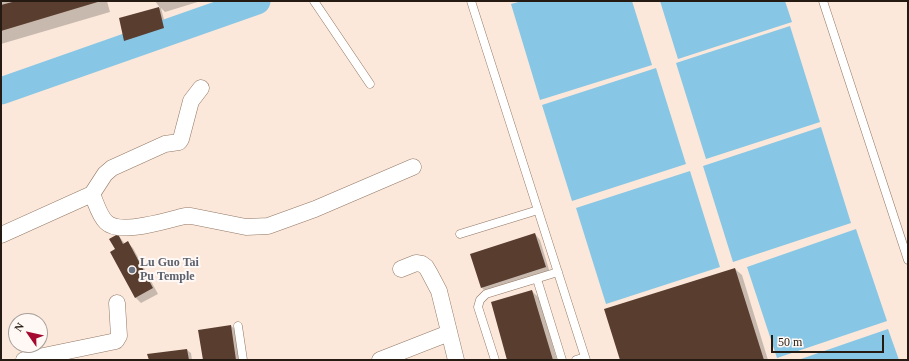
<!DOCTYPE html>
<html>
<head>
<meta charset="utf-8">
<style>
	body { margin:0 }
	#map { position:relative; width:909px; height:361px; overflow:hidden; background:#fbe8db; font-family:"Times New Roman",serif }
	canvas { display:block }
	.frame { position:absolute; inset:0; border:2px solid #251b12; pointer-events:none }
	.north { position:absolute; left:8px; top:313px; width:40px; height:40px; box-sizing:border-box; background:#fff8f4; border:1px solid #a8a09a; border-radius:50%; rotate:304deg; font-size:11px; font-weight:700; line-height:16px; text-align:center; color:#251b12 }
	.north::after { content:''; display:block; margin:auto; width:14px; height:18px; background:#a5092f; clip-path:polygon(50% 0,100% 100%,50% 72%,0 100%) }
	.scale { position:absolute; left:771px; top:335px; width:113px; height:18px; box-sizing:border-box; border:2px solid #251b12; border-top:0; padding-left:5px; font-size:12px; line-height:14px; white-space:nowrap; color:#251b12; -webkit-text-stroke:3px #fff8f4; paint-order:stroke }
</style>
</head>
<body>
<div id="map">
<canvas width="909" height="361"></canvas>
<div class="frame"></div>
<div class="north">N</div>
<div class="scale">50 m</div>
</div>
<script>
const g = document.querySelector('canvas').getContext('2d');
g.lineJoin = 'round';
function fill(path, color) {
  g.fillStyle = color;
  g.fill(path, 'evenodd');
}
function stroke(path, color, width, dash) {
  g.strokeStyle = color;
  g.lineWidth = width;
  g.lineCap = dash ? 'butt' : 'round';
  g.setLineDash(dash || []);
  g.stroke(path);
}
function label(font, color, halo, rows, align = 'center') {
  g.font = font + ' "Times New Roman",serif';
  g.lineWidth = 4;
  g.setLineDash([]);
  g.textBaseline = 'middle';
  g.strokeStyle = halo;
  g.fillStyle = color;
  for (const [text, x, y, turn = 0] of rows) {
    g.save();
    g.translate(x, y);
    g.rotate((+turn || 0) * Math.PI / 180);
    g.textAlign = isNaN(turn) ? turn : align;
    if (halo) g.strokeText(text, 0, 0);
    g.fillText(text, 0, 0);
    g.restore();
  }
}
fill(new Path2D(`
	M 522,1 L 632,1 L 652,65 L 540,100 L 511,4 Z
	M 660,1 L 785,1 L 792,22 L 678,59 Z
	M 790,26 L 820,122 L 706,159 L 676,63 Z
	M 656,68 L 686,164 L 572,201 L 542,105 Z
	M 821,127 L 851,223 L 733,262 L 703,166 Z
	M 690,171 L 720,267 L 606,304 L 576,208 Z
	M 856,229 L 887,321 L 777,358 L 747,267 Z
	M 888,329 L 899,360 L 798,360 Z`), '#87c6e4');
fill(new Path2D(`
	M 1,1 L 107,1 L 110,12 L 1,44 Z
	M 155,1 L 201,1 L 165,12 L 161,8 L 167,31 L 129,44 L 125,40 L 120,19 L 160,8 Z
	M 535,234 L 540,240 L 550,273 L 487,293 L 482,288 Z
	M 118,235 L 125,244 L 128,243 L 133,248 L 158,294 L 141,303 L 136,298 L 116,249 Z
	M 735,269 L 742,275 L 768,360 L 621,360 Z
	M 532,291 L 539,298 L 557,360 L 508,360 Z
	M 231,326 L 235,329 L 239,360 L 204,360 Z
	M 187,350 L 191,353 L 192,360 L 150,360 L 149,355 Z`), '#0003');
stroke(new Path2D(`
	M 1,91 L 257,1`), '#87c6e4', 27);
fill(new Path2D(`
	M 16,1 L 101,1 L 1,31 L 1,5 Z
	M 159,7 L 164,28 L 124,41 L 119,18 Z
	M 535,233 L 546,267 L 481,288 L 470,254 Z
	M 118,234 L 123,244 L 128,241 L 153,288 L 135,298 L 110,252 L 115,249 L 109,239 Z
	M 735,268 L 764,360 L 620,360 L 604,309 Z
	M 532,290 L 553,360 L 507,360 L 491,302 Z
	M 231,325 L 236,360 L 203,360 L 198,330 Z
	M 187,349 L 189,360 L 149,360 L 147,354 Z`), '#593d2f');
const service = new Path2D(`
	M 314,1 L 370,84
	M 471,1 L 586,360
	M 823,1 L 908,260
	M 460,234 L 538,210
	M 537,279 L 562,360
	M 238,326 L 243,360
	M 495,360 L 478,307 L 480,300 L 486,294 L 558,272
	M 576,360 L 585,357`);
const minor = new Path2D(`
	M 92,194 C 96,203 99,215 106,222 C 120,236 167,220 185,216 L 191,216 L 246,227 L 268,226 L 315,209 L 413,167
	M 1,235 L 92,194 L 105,174 L 112,168 L 165,144 L 179,142 L 181,139 L 191,101 L 201,88
	M 401,269 L 416,263 L 422,264 L 426,267 L 429,272 L 439,291 L 456,360
	M 24,360 L 116,341 L 119,336 L 117,303
	M 380,360 L 449,333`);
stroke(service, '#927762', 9);
stroke(minor, '#927762', 17);
stroke(service, '#fff', 8);
stroke(minor, '#fff', 16);
for (const [x, y, r, color] of [
	[132,270,4,"#6b7280"]
]) {
  const dot = new Path2D();
  dot.arc(x, y, r, 0, 2 * Math.PI);
  g.fillStyle = color;
  g.fill(dot);
  stroke(dot, '#fff8f4', 1.5);
}
label('bold 12px', '#5b616d', '#fff8f4', [
	["Lu Guo Tai",140,263],
	["Pu Temple",140,277]
], 'left');
</script>
</body>
</html>
